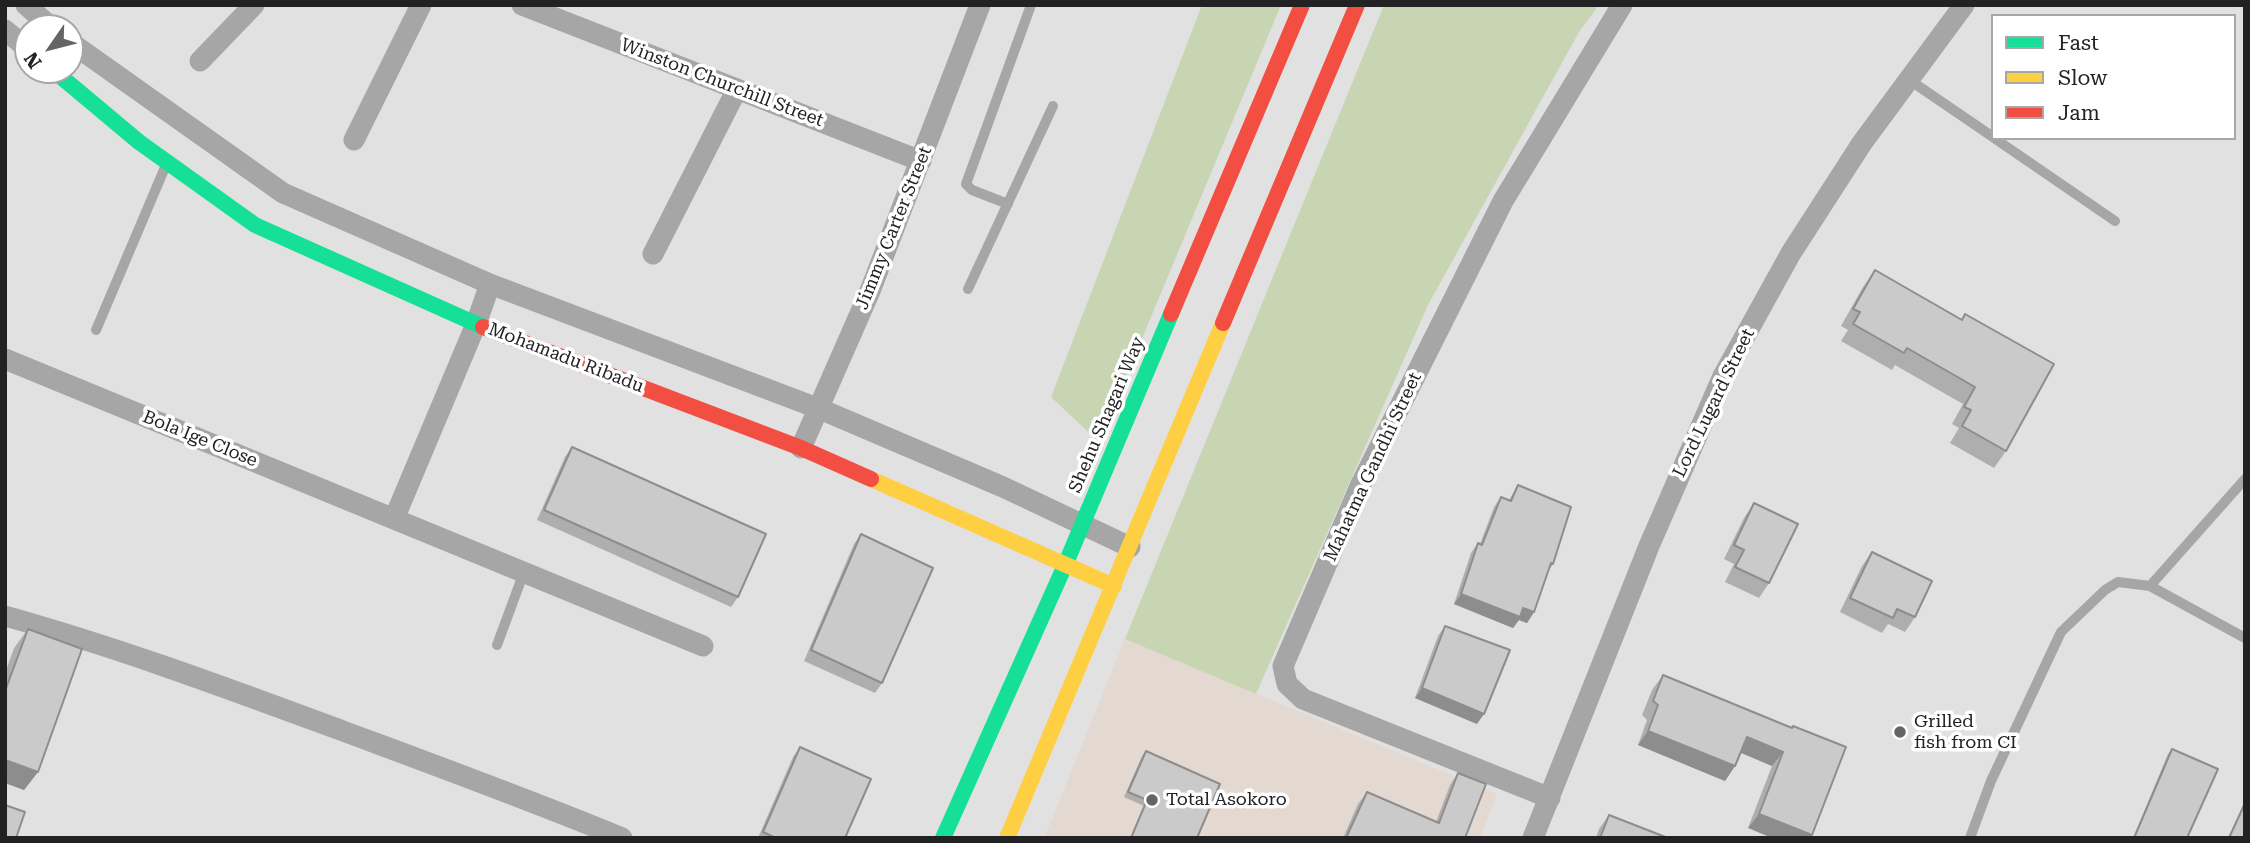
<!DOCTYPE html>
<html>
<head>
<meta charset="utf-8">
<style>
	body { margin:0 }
	#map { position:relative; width:2250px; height:843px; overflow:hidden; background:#e1e1e2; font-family:"Roboto Serif",serif }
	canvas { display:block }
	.frame { position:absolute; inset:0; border:7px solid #222224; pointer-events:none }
	.legend { position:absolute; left:1991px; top:14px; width:245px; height:126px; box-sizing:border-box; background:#fff; border:2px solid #a7a7a7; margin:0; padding:9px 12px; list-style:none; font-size:21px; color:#222224 }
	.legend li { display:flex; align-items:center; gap:14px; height:35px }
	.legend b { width:35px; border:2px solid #a7a7a7 }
	.north { position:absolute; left:14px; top:14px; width:70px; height:70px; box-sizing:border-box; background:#fff; border:2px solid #a7a7a7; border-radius:50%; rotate:235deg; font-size:19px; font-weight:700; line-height:28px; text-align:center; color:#222224 }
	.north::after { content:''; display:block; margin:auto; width:24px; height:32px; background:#656566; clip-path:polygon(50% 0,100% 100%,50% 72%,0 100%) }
</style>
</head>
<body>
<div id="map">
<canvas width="2250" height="843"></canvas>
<div class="frame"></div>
<ul class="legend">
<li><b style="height:9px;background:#16e098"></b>Fast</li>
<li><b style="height:9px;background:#ffcf43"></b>Slow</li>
<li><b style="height:9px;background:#f24e42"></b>Jam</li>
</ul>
<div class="north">N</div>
</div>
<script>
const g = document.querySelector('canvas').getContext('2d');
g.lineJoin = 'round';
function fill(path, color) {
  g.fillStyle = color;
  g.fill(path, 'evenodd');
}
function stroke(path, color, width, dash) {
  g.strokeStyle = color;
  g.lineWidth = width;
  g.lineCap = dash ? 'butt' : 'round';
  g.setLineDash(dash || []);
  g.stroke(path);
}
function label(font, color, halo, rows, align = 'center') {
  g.font = font + ' "Roboto Serif",serif';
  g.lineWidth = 7;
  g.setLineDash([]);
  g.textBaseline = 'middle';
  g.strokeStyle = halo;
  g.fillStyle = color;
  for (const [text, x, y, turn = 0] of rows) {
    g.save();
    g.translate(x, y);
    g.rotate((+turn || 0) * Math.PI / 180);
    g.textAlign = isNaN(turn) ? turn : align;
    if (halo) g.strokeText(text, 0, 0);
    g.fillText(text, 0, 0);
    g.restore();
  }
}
fill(new Path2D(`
	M 1125,639 L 1497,794 L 1480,838 L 1046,838 L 1045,836 Z`), '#e4d9d1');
fill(new Path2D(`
	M 1202,5 L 1281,5 L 1099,442 L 1051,397 Z
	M 1384,5 L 1599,5 L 1579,32 L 1428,305 L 1256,694 L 1125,639 Z`), '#c8d5b2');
stroke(new Path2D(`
	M 1908,79 L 1993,137
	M 1994,138 L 2115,221
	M 1008,204 L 972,190 L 966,184 L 1031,5
	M 968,289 L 1053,106
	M 96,330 L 166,165
	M 2150,586 L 2245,479
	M 497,645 L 524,572
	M 1970,838 L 1991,781 L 2061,632 L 2105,590 L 2118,582 L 2150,586 L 2245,638`), '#a6a6a6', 10);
stroke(new Path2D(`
	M 26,5 L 52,28
	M 522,5 L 921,161
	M 5,30 L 28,49
	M 70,42 L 283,193 L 490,284 L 820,409 L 1003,487 L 1130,547
	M 200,61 L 254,5
	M 354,140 L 421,5
	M 653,254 L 737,89
	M 5,359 L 703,646
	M 801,448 L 870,291 L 980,5
	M 394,519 L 476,324 L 490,284
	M 5,616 C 120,648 232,690 343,731 C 437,766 530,800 622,838
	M 1550,798 L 1303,699 L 1287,684 L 1283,666 L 1361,484 L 1503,201 L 1622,5
	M 1533,838 L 1649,546 L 1723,376 L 1791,253 L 1862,143 L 1964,5`), '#a6a6a6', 21);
stroke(new Path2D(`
	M 53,70 L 139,142 L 255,225 L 483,327
	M 943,838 L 1066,563 L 1171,314`), '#16e098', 16);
stroke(new Path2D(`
	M 871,479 L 1114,586
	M 1007,838 L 1223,323`), '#ffcf43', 16);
stroke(new Path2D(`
	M 1171,314 L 1302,5
	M 1223,323 L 1357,5
	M 483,327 L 801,448 L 871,479`), '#f24e42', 16);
fill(new Path2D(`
	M 1875,270 L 1961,320 L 1965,314 L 2006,451 L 1994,468 L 1950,443 L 1959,428 L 1952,424 L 1963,404 L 1895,365 L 1892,370 L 1841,341 L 1848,330 L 1841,326 L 1863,287 Z
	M 572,447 L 738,597 L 731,607 L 537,520 L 565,457 Z
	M 1518,485 L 1553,564 L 1549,570 L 1534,612 L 1527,623 L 1519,620 L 1513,628 L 1454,604 L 1471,553 L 1478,543 L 1480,544 L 1494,507 L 1501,497 L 1509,500 Z
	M 1754,503 L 1769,583 L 1759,598 L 1725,582 L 1734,564 L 1724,559 L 1744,518 Z
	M 861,534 L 882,683 L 875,693 L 804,661 L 854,544 Z
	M 1872,552 L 1915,617 L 1905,632 L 1888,624 L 1882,633 L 1840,612 L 1862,566 Z
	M 1445,626 L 1477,724 L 1415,698 L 1438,636 Z
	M 28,629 L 38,772 L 24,790 L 5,783 L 5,673 L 14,648 Z
	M 1663,675 L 1791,728 L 1812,835 L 1810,838 L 1748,828 L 1772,766 L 1741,753 L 1735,766 L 1725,781 L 1638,745 L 1647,720 L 1642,715 L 1652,690 Z
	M 800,747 L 845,838 L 758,838 L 793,757 Z
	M 2172,749 L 2187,838 L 2133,838 L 2168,754 Z
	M 1146,751 L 1197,838 L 1130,838 L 1144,806 L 1124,797 L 1142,756 Z
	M 1458,773 L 1465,838 L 1343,838 L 1358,804 L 1367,792 L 1436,822 L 1450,785 Z
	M 2245,803 L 2245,838 L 2228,838 L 2242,808 Z
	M 1609,815 L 1668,838 L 1596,838 L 1599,829 Z`), '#afaeae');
fill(new Path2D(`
	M 1461,594 L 1523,608 L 1534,612 L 1527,623 L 1519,620 L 1513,628 L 1454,604 Z
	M 1422,688 L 1484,714 L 1477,724 L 1415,698 Z
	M 1648,731 L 1735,766 L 1725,781 L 1638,745 Z
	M 1747,737 L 1783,752 L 1772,766 L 1737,751 Z
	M 5,760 L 38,772 L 24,790 L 5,783 Z
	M 1759,814 L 1812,835 L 1810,838 L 1772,838 L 1748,828 Z`), '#8e8d8d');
const building = new Path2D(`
	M 1875,270 L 1962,320 L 1965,314 L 2054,364 L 2006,451 L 1962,426 L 1971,410 L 1964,407 L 1975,387 L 1907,348 L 1904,353 L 1853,324 L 1860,312 L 1853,309 Z
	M 572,447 L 766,534 L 738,597 L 544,510 Z
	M 1518,485 L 1571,507 L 1553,564 L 1551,563 L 1534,612 L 1523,608 L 1520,617 L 1461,594 L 1478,543 L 1482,545 L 1501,497 L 1511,501 Z
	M 1754,503 L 1798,524 L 1769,583 L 1735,567 L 1744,550 L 1734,545 Z
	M 861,534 L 933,568 L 882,683 L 811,650 Z
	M 1872,552 L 1932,581 L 1915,617 L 1897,609 L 1893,618 L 1850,598 Z
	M 1445,626 L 1510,650 L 1484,714 L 1422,688 Z
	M 28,629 L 82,649 L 38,772 L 5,760 L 5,691 Z
	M 1663,675 L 1792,728 L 1793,726 L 1846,747 L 1812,835 L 1759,814 L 1783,752 L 1747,737 L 1735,766 L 1648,731 L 1658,705 L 1653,701 Z
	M 800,747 L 871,779 L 845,838 L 776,838 L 763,832 Z
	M 2172,749 L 2218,769 L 2187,838 L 2134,838 Z
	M 1146,751 L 1220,784 L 1197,838 L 1131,838 L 1147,800 L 1128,792 Z
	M 1458,773 L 1486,784 L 1465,838 L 1346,838 L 1367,792 L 1439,823 Z
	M 2245,803 L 2245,838 L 2229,838 Z
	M 5,805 L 25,812 L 16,838 L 5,838 Z
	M 1609,815 L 1668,838 L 1600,838 Z`);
fill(building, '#cbcaca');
stroke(building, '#8e8d8d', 2);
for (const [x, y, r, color] of [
	[1900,732,7,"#656566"],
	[1152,800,7,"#656566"]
]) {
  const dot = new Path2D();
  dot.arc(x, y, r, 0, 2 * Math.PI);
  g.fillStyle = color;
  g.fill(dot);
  stroke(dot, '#fff', 2.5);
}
label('18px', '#222224', '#fff', [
	["Winston Churchill Street",722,83,21],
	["Jimmy Carter Street",894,228,-68],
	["Mohamadu Ribadu",566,358,21],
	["Lord Lugard Street",1714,403,-64],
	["Shehu Shagari Way",1107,415,-67],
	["Bola Ige Close",200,439,22],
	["Mahatma Gandhi Street",1373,467,-65]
]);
label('18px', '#222224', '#fff', [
	["Grilled",1914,722],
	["fish from CI",1914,743],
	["Total Asokoro",1166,800]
], 'left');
</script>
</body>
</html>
